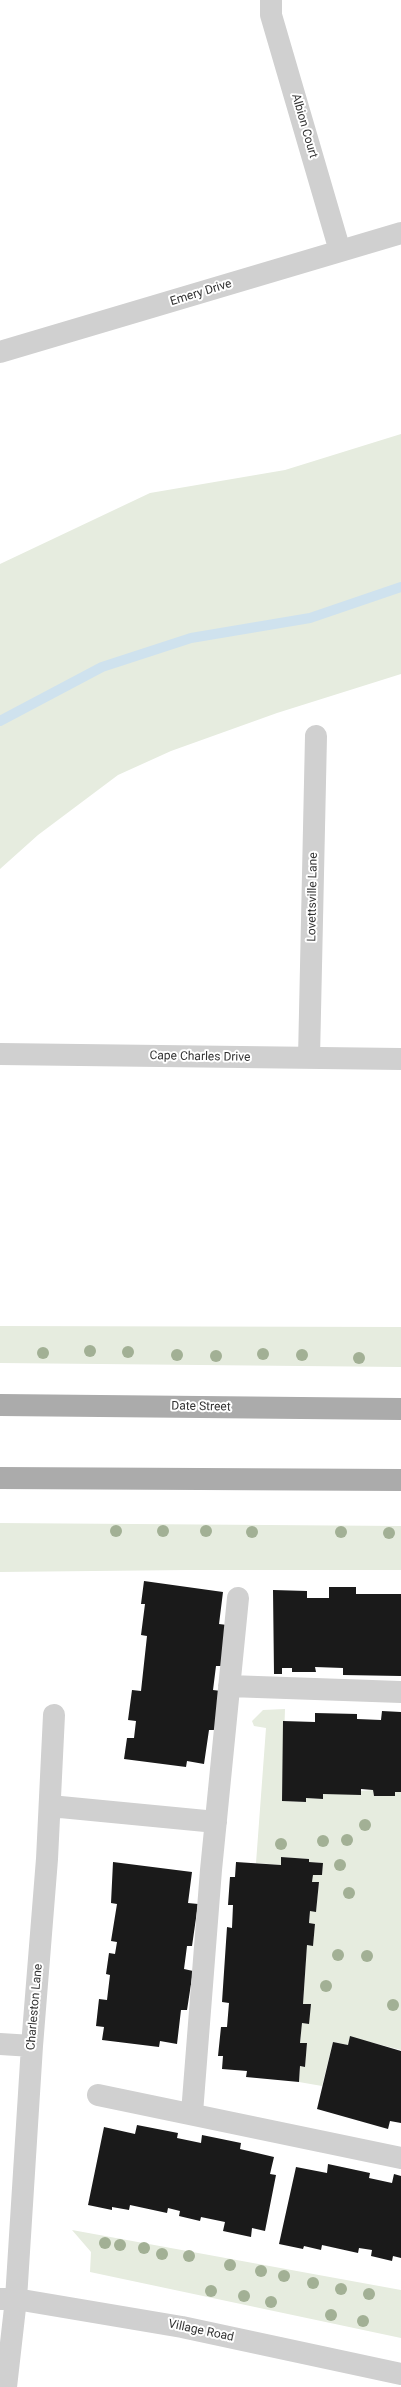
<!DOCTYPE html>
<html>
<head>
<meta charset="utf-8">
<style>
	body { margin:0 }
	canvas { display:block; background:#fff }
</style>
</head>
<body>
<canvas width="401" height="2387"></canvas>
<script>
const g = document.querySelector('canvas').getContext('2d');
g.lineJoin = 'round';
function fill(path, color) {
  g.fillStyle = color;
  g.fill(path, 'evenodd');
}
function stroke(path, color, width, dash) {
  g.strokeStyle = color;
  g.lineWidth = width;
  g.lineCap = dash ? 'butt' : 'round';
  g.setLineDash(dash || []);
  g.stroke(path);
}
function label(font, color, halo, rows, align = 'center') {
  g.font = font + ' Roboto,sans-serif';
  g.lineWidth = 4;
  g.setLineDash([]);
  g.textBaseline = 'middle';
  g.strokeStyle = halo;
  g.fillStyle = color;
  for (const [text, x, y, turn = 0] of rows) {
    g.save();
    g.translate(x, y);
    g.rotate((+turn || 0) * Math.PI / 180);
    g.textAlign = isNaN(turn) ? turn : align;
    if (halo) g.strokeText(text, 0, 0);
    g.fillText(text, 0, 0);
    g.restore();
  }
}
fill(new Path2D(`
	M 401,434 L 401,674 L 277,713 L 171,751 L 118,775 L 38,835 L 0,869 L 0,564 L 150,493 L 285,470 Z
	M 0,1326 L 401,1327 L 401,1367 L 0,1363 Z
	M 0,1523 L 401,1526 L 401,1570 L 187,1570 L 0,1572 Z
	M 285,1709 L 282,1801 L 306,1802 L 306,1798 L 323,1799 L 323,1794 L 373,1790 L 374,1796 L 395,1796 L 395,1792 L 401,1792 L 401,2050 L 350,2037 L 348,2045 L 333,2042 L 322,2086 L 299,2082 L 300,2066 L 305,2067 L 307,2043 L 300,2043 L 302,2023 L 309,2024 L 303,2004 L 307,1945 L 313,1945 L 315,1924 L 309,1923 L 310,1911 L 316,1911 L 319,1882 L 312,1882 L 313,1875 L 322,1875 L 323,1863 L 309,1862 L 309,1859 L 281,1857 L 281,1865 L 256,1863 L 266,1728 L 254,1726 L 252,1721 L 263,1710 Z
	M 72,2230 L 401,2290 L 401,2338 L 90,2272 L 91,2252 Z`), '#e6ecdf');
stroke(new Path2D(`
	M 0,721 L 102,667 L 191,638 L 310,618 L 401,587`), '#cfe2ee', 10);
fill(new Path2D(`
	M 144,1581 L 223,1592 L 219,1624 L 227,1625 L 222,1666 L 216,1666 L 213,1690 L 221,1691 L 216,1730 L 209,1730 L 204,1764 L 187,1761 L 186,1767 L 124,1759 L 127,1738 L 134,1738 L 136,1721 L 128,1720 L 132,1690 L 141,1691 L 147,1636 L 141,1635 L 145,1604 L 141,1604 Z
	M 329,1587 L 356,1587 L 356,1594 L 401,1594 L 401,1676 L 343,1675 L 343,1668 L 315,1667 L 316,1672 L 292,1672 L 292,1668 L 282,1668 L 282,1674 L 274,1674 L 273,1590 L 307,1591 L 307,1598 L 329,1598 Z
	M 382,1711 L 401,1712 L 401,1792 L 395,1792 L 395,1796 L 374,1796 L 373,1790 L 361,1789 L 361,1795 L 323,1794 L 323,1799 L 306,1798 L 306,1802 L 282,1801 L 283,1721 L 315,1722 L 315,1713 L 357,1714 L 357,1719 L 381,1720 Z
	M 281,1857 L 309,1859 L 309,1862 L 323,1863 L 322,1875 L 313,1875 L 312,1882 L 319,1882 L 316,1912 L 310,1911 L 309,1923 L 315,1924 L 313,1946 L 307,1945 L 303,2004 L 311,2004 L 309,2024 L 302,2023 L 300,2043 L 307,2043 L 305,2067 L 300,2066 L 299,2082 L 246,2077 L 247,2071 L 222,2069 L 223,2056 L 218,2056 L 221,2027 L 227,2027 L 229,2003 L 222,2002 L 227,1927 L 232,1928 L 233,1905 L 228,1905 L 230,1877 L 235,1877 L 236,1862 L 281,1865 Z
	M 113,1862 L 192,1872 L 188,1903 L 198,1904 L 192,1946 L 187,1946 L 184,1969 L 193,1971 L 187,2010 L 181,2010 L 177,2044 L 160,2041 L 159,2047 L 102,2040 L 104,2027 L 96,2026 L 99,1999 L 107,2000 L 110,1975 L 106,1974 L 109,1953 L 115,1954 L 117,1942 L 111,1941 L 117,1904 L 111,1903 Z
	M 350,2036 L 401,2051 L 401,2123 L 390,2121 L 388,2129 L 317,2109 L 333,2042 L 348,2045 Z
	M 137,2125 L 178,2133 L 177,2138 L 201,2143 L 202,2135 L 241,2143 L 240,2149 L 274,2157 L 270,2174 L 276,2175 L 265,2231 L 252,2228 L 251,2237 L 223,2231 L 225,2222 L 201,2217 L 200,2221 L 179,2216 L 180,2211 L 168,2208 L 167,2213 L 130,2205 L 129,2210 L 112,2207 L 112,2210 L 88,2205 L 104,2127 L 135,2134 Z
	M 328,2164 L 370,2173 L 369,2178 L 392,2183 L 394,2174 L 401,2176 L 401,2258 L 393,2256 L 392,2261 L 371,2256 L 372,2250 L 359,2248 L 358,2253 L 322,2245 L 321,2250 L 304,2246 L 303,2249 L 279,2244 L 296,2167 L 327,2173 Z`), '#1a1a1a');
stroke(new Path2D(`
	M 271,0 L 271,15 L 340,251
	M 0,352 L 401,233
	M 0,1054 L 401,1059
	M 309,1058 L 316,736
	M 229,1686 L 401,1692
	M 50,1806 L 216,1822
	M 0,2044 L 32,2046
	M 98,2095 L 401,2158
	M 192,2113 L 211,1870 L 238,1598
	M 0,2299 L 16,2299 L 182,2327 L 401,2374
	M 6,2387 L 16,2299 L 32,2046 L 47,1859 L 54,1715`), '#d0d0d0', 22);
stroke(new Path2D(`
	M 0,1405 L 401,1409
	M 0,1478 L 401,1480`), '#ababab', 22);
g.fillStyle = '#a2b095';
for (const [x, y] of [
	[90,1351],
	[128,1352],
	[43,1353],
	[263,1354],
	[177,1355],
	[302,1355],
	[216,1356],
	[359,1358],
	[116,1531],
	[163,1531],
	[206,1531],
	[252,1532],
	[341,1532],
	[389,1533],
	[365,1825],
	[347,1840],
	[323,1841],
	[281,1844],
	[340,1865],
	[349,1893],
	[338,1955],
	[367,1956],
	[326,1986],
	[393,2005],
	[105,2243],
	[120,2245],
	[144,2248],
	[162,2254],
	[189,2256],
	[230,2265],
	[261,2271],
	[284,2276],
	[313,2283],
	[341,2289],
	[211,2291],
	[369,2294],
	[244,2296],
	[271,2302],
	[331,2315],
	[363,2321]
]) {
  g.beginPath();
  g.arc(x, y, 6, 0, 2 * Math.PI);
  g.fill();
}
label('12px', '#333', '#fff', [
	["Albion Court",304,126,74],
	["Emery Drive",201,293,-17],
	["Lovettsville Lane",313,897,-89],
	["Cape Charles Drive",200,1057,1],
	["Date Street",201,1407,1],
	["Charleston Lane",35,2007,-85],
	["Village Road",201,2331,12]
]);
</script>
</body>
</html>
